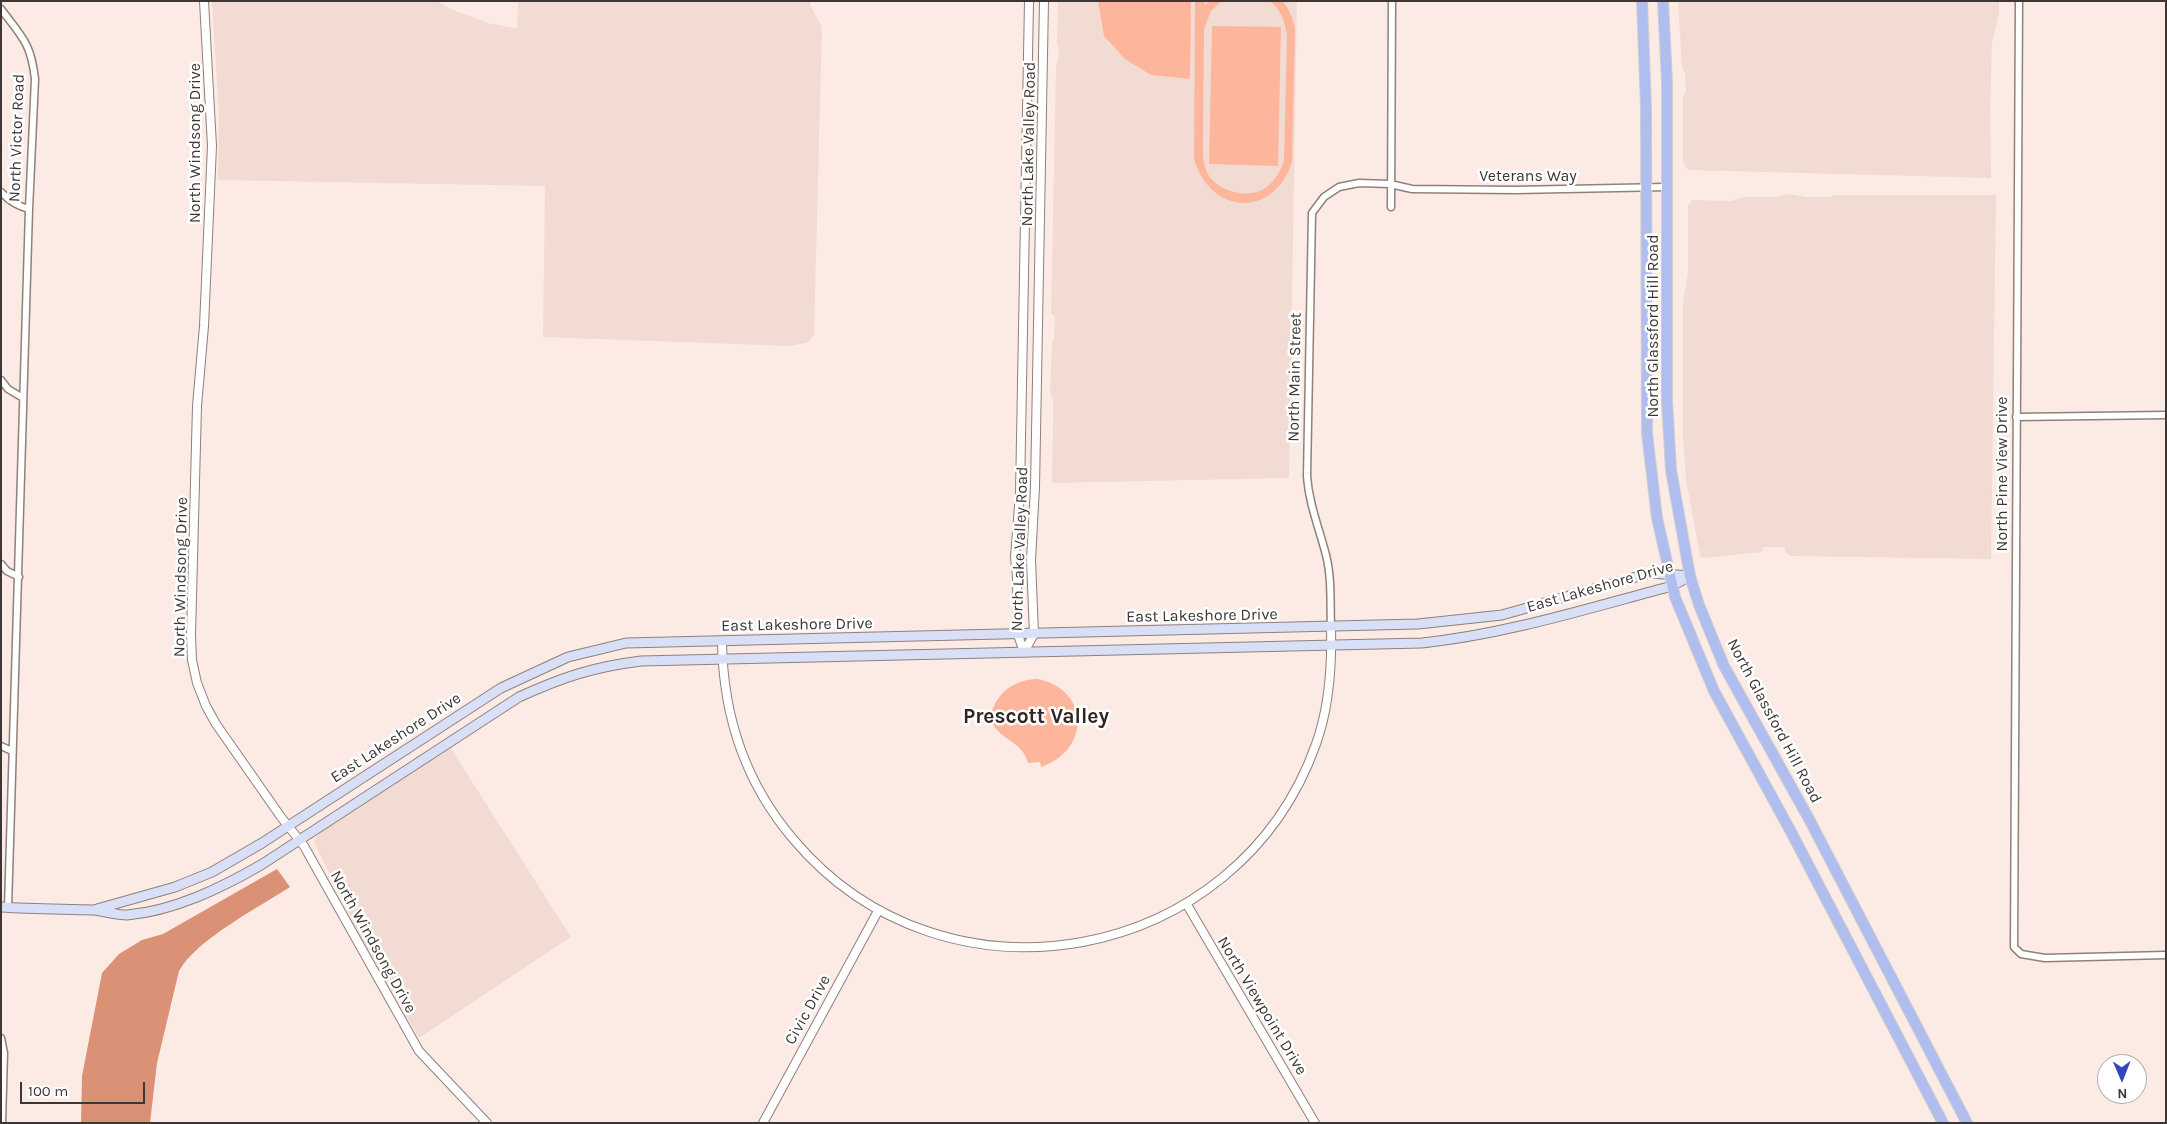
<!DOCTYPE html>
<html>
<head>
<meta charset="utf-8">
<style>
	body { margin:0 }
	#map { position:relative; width:2167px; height:1124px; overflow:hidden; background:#fcebe5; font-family:Karla,sans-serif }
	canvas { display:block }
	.frame { position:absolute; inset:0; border:2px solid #3d3634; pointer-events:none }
	.north { position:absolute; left:2097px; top:1054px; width:50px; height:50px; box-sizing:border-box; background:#fff; border:1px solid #b1afae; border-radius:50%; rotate:179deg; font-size:14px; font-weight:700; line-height:20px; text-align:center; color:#3d3634 }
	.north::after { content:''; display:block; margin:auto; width:18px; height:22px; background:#3546b8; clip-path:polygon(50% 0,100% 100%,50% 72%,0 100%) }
	.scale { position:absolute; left:20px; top:1082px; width:125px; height:22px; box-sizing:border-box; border:2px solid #3d3634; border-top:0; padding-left:6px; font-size:15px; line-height:18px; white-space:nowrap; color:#3d3634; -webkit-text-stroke:4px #fff; paint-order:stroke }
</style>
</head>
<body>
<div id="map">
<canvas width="2167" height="1124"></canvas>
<div class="frame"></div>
<div class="north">N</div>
<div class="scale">100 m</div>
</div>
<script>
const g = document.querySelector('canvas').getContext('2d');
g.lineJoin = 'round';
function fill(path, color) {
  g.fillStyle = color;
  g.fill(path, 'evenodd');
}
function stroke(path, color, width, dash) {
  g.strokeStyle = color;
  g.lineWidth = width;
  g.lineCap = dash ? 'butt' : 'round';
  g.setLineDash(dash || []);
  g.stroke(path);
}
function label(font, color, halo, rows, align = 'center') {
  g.font = font + ' Karla,sans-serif';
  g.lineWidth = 5;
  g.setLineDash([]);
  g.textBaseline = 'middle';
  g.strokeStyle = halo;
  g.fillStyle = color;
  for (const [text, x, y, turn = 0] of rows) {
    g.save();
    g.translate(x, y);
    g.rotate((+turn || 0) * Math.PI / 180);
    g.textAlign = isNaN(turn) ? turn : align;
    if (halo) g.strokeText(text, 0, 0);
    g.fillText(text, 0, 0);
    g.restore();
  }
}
fill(new Path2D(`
	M 212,1 L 436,1 L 453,10 L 491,24 L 517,28 L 518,1 L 811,1 L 810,5 L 822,27 L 814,334 L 809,342 L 790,346 L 543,337 L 545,186 L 218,180 L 219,115 Z
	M 1058,1 L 1297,1 L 1289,478 L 1052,483 L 1053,419 L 1053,398 L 1050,394 L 1052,342 L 1054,338 L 1055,316 L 1051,314 L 1056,64 L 1058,60 L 1059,47 L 1057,46 Z
	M 1678,1 L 1999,1 L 1999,13 L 1992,44 L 1990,108 L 1991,178 L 1688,170 L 1683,162 L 1683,96 L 1686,91 L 1685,73 L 1682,69 Z
	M 1790,194 L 1806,197 L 1830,197 L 1834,195 L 1996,195 L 1991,559 L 1791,556 L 1785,552 L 1785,547 L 1764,547 L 1762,552 L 1704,558 L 1700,556 L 1686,479 L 1683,439 L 1683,302 L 1688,271 L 1688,205 L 1692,200 L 1731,201 L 1743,197 L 1773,197 Z
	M 450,747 L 571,937 L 419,1038 L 357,931 L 314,842 L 319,833 Z`), '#f2dbd2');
fill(new Path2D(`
	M 1098,1 L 1191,1 L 1190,79 L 1151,75 L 1125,59 L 1104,36 Z
	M 1195,1 L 1204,1 L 1205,5 L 1209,1 L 1222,1 L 1211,11 L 1204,29 L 1203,153 C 1203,161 1205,169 1209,176 C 1221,193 1251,200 1268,186 C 1277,178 1281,170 1284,160 L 1287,36 C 1285,23 1281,8 1269,1 L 1282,1 C 1290,9 1293,19 1295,30 L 1292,162 C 1274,219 1210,215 1194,159 Z
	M 1212,26 L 1281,27 L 1278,166 L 1209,164 Z
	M 1037,679 C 1089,688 1092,750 1041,767 L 1040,762 L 1028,763 C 1022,739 998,742 990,717 C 996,693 1013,680 1037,679 Z`), '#fdb69b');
fill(new Path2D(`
	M 277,869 L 290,887 C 258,908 197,939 179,971 L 157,1063 L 150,1123 L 81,1123 L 82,1076 L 102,973 L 119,954 L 142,940 L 163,934 Z`), '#db9175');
const minor = new Path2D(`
	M 2019,1 L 2014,947 L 2021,954 L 2045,958 L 2166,955
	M 1,9 C 22,37 31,43 35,79 L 29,209 L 8,908
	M 1,192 C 9,201 17,206 29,209
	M 1391,207 L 1392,1
	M 1,380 L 8,389 L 23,398
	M 2016,417 L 2166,415
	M 1,564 L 7,571 L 19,577
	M 1331,628 C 1330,603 1332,579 1326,555 C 1319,528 1309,504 1307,476 L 1312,213 L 1324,197 L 1339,187 L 1359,183 L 1390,184 L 1412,189 L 1515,190 L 1667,187
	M 1,746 L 12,751
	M 1,1038 L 4,1053 L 2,1123`);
const tertiary = new Path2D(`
	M 204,1 L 212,146 L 204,326 L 197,406 L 191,635 L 192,660 L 197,683 L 206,706 L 216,724 L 281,817 L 304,846 L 419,1051 L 487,1123
	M 722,641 C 723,716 745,783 794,840 C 945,1019 1238,965 1316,744 C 1329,708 1332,666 1331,628
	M 1024,652 L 1034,634 L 1031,560 L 1035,487 L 1044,1
	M 1024,652 L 1018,635 L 1017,577 L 1015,557 L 1020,493 L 1029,1
	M 1186,903 L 1315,1123
	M 763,1123 L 878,911`);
const secondary = new Path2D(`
	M 1,907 C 32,909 62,909 93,910 C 104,911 116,915 127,915 C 174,911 221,888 261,865 L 519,697 C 563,677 593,667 641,661 L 1422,643 C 1507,634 1589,608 1672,586 L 1690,576
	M 97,909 L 175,887 L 212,872 L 262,843 L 501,688 L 568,657 L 626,643 L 1418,624 L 1502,615 L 1650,573 L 1690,576`);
const primary = new Path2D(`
	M 1642,1 L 1646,108 L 1647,433 L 1657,518 L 1675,597 L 1714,691 L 1790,830 L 1943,1123
	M 1663,1 L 1667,82 L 1667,401 L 1671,470 L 1690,576 L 1699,605 L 1724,666 L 1809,819 L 1967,1123`);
stroke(minor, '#8f807a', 9);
stroke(tertiary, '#8f807a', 10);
stroke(secondary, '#8f807a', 11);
stroke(primary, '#d0cfce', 12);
stroke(minor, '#fff', 6);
stroke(tertiary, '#fff', 8);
stroke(secondary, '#d8dff7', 9);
stroke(primary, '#b0beef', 10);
label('16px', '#3d3634', '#fff', [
	["North Victor Road",17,138,-88],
	["North Windsong Drive",195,143,-90],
	["North Lake Valley Road",1029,144,-89],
	["Veterans Way",1528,176],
	["North Glassford Hill Road",1653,326,-90],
	["North Main Street",1295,377,-89],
	["North Pine View Drive",2002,474,-90],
	["North Lake Valley Road",1020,549,-88],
	["North Windsong Drive",181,577,-89],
	["East Lakeshore Drive",1600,587,-16],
	["East Lakeshore Drive",1202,616,-1],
	["East Lakeshore Drive",797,625,-1],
	["North Glassford Hill Road",1774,721,62],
	["East Lakeshore Drive",396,738,-33],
	["North Windsong Drive",373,942,61],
	["North Viewpoint Drive",1262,1006,59],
	["Civic Drive",808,1010,-61]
]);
label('bold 21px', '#322622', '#fff', [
	["Prescott Valley",1036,717]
]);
</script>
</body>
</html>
